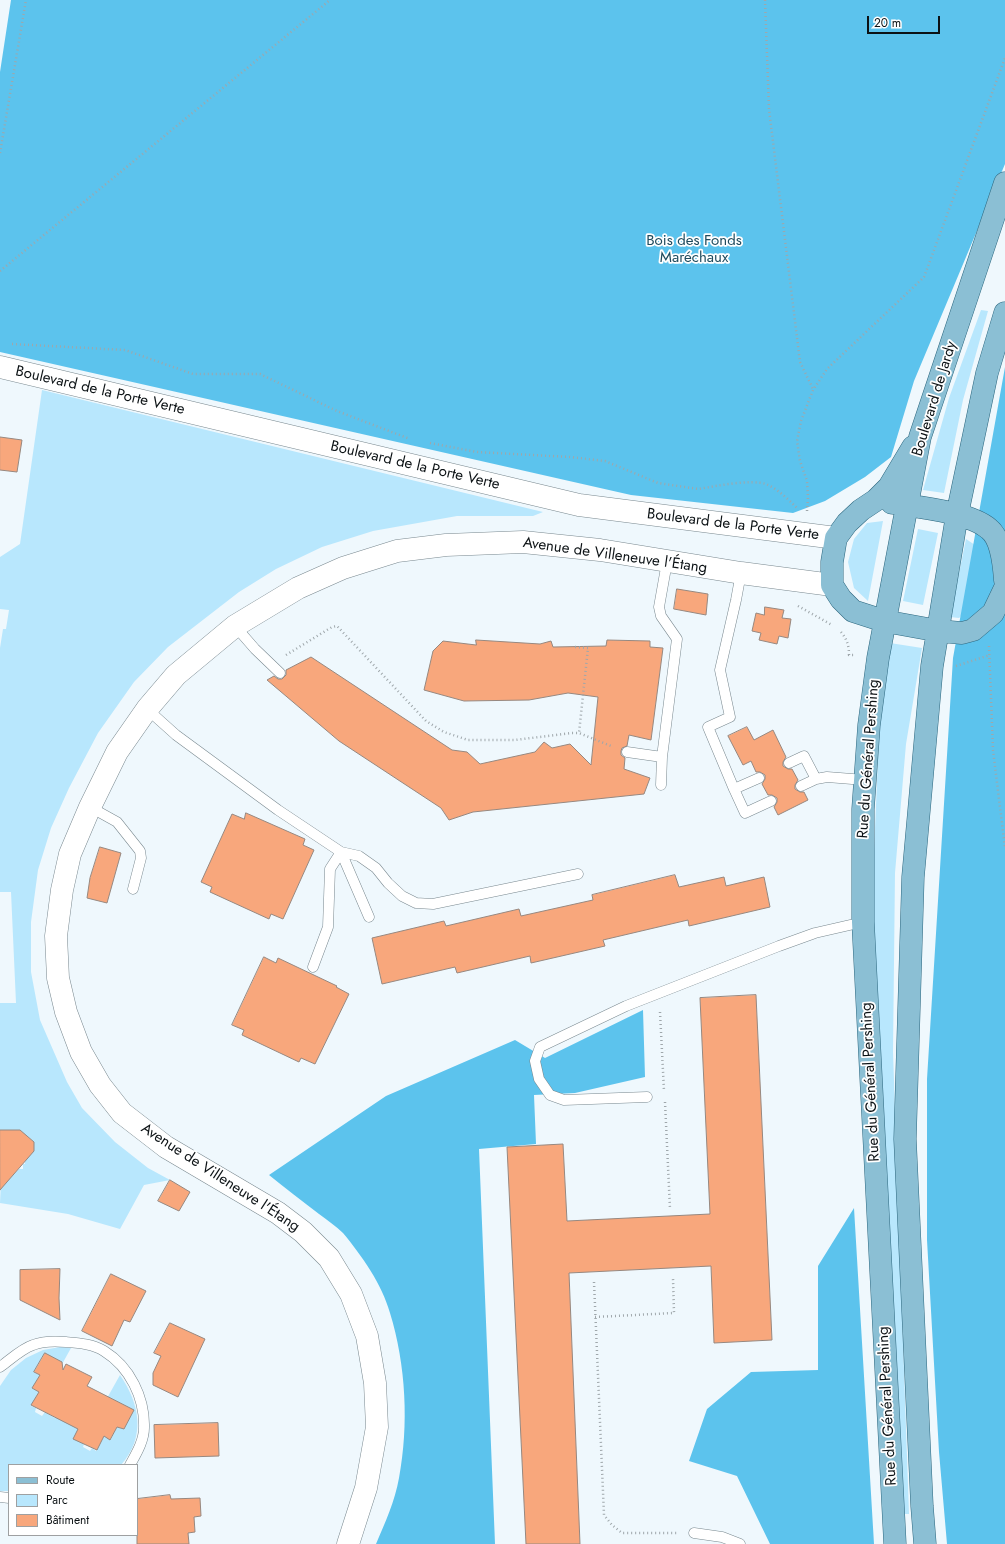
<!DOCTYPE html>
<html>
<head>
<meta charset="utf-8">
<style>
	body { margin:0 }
	#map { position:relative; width:1005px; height:1544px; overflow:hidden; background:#eff8fd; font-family:Jost,sans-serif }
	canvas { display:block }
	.legend { position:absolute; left:8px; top:1464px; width:130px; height:72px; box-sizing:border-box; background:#fff; border:1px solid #9ea0a1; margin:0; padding:5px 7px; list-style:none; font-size:12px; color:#0c1215 }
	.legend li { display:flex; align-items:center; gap:8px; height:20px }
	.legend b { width:20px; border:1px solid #9ea0a1 }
	.scale { position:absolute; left:867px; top:16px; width:73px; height:18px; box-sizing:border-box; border:2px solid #0c1215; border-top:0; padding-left:5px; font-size:12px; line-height:14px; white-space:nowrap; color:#0c1215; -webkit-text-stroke:3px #fff; paint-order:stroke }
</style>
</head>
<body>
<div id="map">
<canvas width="1005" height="1544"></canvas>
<ul class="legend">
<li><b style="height:5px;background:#8bbfd4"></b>Route</li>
<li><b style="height:11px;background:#b8e7fd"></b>Parc</li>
<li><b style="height:11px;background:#f8a77c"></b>Bâtiment</li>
</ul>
<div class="scale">20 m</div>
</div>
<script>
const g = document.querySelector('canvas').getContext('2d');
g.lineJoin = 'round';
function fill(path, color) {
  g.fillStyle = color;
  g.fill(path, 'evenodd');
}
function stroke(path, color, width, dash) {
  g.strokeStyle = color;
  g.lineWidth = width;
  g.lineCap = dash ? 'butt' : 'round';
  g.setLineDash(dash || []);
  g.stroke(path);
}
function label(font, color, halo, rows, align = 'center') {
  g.font = font + ' Jost,sans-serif';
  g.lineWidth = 3.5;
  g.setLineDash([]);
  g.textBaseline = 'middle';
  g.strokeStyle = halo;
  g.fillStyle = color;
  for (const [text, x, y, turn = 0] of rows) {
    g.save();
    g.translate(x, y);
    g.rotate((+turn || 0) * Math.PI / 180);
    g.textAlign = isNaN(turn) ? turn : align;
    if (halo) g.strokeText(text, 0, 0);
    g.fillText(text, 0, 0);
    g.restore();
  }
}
fill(new Path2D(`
	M 981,310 L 988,311 L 963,400 L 944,493 L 923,490 L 949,398 Z
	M 42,390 L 543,512 L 533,516 L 457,516 L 373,531 L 322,547 L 276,569 L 239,592 L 168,647 L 134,682 L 98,733 L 69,788 L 51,828 L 38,870 L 31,922 L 31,972 L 40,1020 L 67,1082 L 82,1108 L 115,1142 L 148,1168 L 170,1180 L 144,1185 L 120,1229 L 68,1214 L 0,1203 L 1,1182 L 7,1175 L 13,1175 L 19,1169 L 23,1169 L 23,1164 L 25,1164 L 25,1158 L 27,1158 L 34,1150 L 34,1142 L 27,1136 L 18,1136 L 0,1130 L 0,1003 L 16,1003 L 11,892 L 0,892 L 0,648 L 3,629 L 6,629 L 9,610 L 0,609 L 0,557 L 20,544 Z
	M 883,521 L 868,601 L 854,588 L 848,562 L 854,539 L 867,523 Z
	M 918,529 L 938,533 L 923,605 L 903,601 Z
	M 966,539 L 978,547 L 972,606 L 959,618 L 950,617 Z
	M 890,643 L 922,648 L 906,744 L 895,873 L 893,1052 L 909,1514 L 898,1514 L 872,898 L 880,712 Z
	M 60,1347 L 71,1348 L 61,1366 L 43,1356 L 34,1372 L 40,1375 L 32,1388 L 39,1392 L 31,1406 L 36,1408 L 35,1412 L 42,1416 L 45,1412 L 55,1418 L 68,1395 L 84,1444 L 83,1447 L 90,1451 L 92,1448 L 96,1451 L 104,1436 L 111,1439 L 117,1427 L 124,1429 L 132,1414 L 106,1400 L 120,1375 C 140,1404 146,1437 121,1465 L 9,1465 L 9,1491 L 0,1491 L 0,1386 L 11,1370 L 26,1358 L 43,1350 Z`), '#b8e7fd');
fill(new Path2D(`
	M 11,0 L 1005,0 L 1005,164 L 914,381 L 891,457 L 865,477 L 825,501 L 793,513 L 631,495 L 0,352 L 0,72 Z
	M 1005,367 L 1005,1544 L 947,1544 L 939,1452 L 927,1240 L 927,1079 L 953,658 Z
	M 643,1010 L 645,1077 L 575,1093 L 534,1095 L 536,1144 L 479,1149 L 495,1544 L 376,1544 C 385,1523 395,1501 399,1478 C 409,1425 406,1365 390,1313 C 382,1284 362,1256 343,1233 C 336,1226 327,1220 319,1214 C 302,1201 285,1188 269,1175 L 386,1096 L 515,1040 L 545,1058 Z
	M 854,1208 L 874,1544 L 770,1544 L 737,1476 L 689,1461 L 707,1409 L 751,1372 L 818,1370 L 818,1266 Z`), '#5cc3ed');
const building = new Path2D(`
	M 0,437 L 22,440 L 17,472 L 0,470 Z
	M 677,589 L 708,594 L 706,615 L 674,609 Z
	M 765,607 L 784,610 L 782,618 L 791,619 L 788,638 L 779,636 L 777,644 L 759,640 L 761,633 L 752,631 L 756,613 L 764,615 Z
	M 476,640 L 540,644 L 551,641 L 553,647 L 606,646 L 607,640 L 650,641 L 650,647 L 663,648 L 651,740 L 629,735 L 627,746 L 622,748 L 621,751 L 621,755 L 625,758 L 624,769 L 650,778 L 644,794 L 473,812 L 449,820 L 441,808 L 339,741 L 267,680 L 274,676 L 278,679 L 282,679 L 286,675 L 286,670 L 311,657 L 452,750 L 467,752 L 480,764 L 535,752 L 544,742 L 552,748 L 570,744 L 591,765 L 598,697 L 568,693 L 529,700 L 464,701 L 424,690 L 433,651 L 443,641 L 476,645 Z
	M 747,727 L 754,740 L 773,730 L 786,757 L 783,762 L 783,766 L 788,769 L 792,769 L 798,780 L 795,785 L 795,789 L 800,792 L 804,792 L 808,800 L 778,815 L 774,807 L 777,802 L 777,798 L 772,795 L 768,795 L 762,784 L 765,779 L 765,775 L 760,772 L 756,772 L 751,761 L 743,765 L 728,736 Z
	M 246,813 L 305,839 L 303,845 L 314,850 L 283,919 L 271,914 L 269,919 L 210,892 L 212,887 L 201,882 L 232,814 L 244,819 Z
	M 100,847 L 121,853 L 107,903 L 87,898 L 90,878 Z
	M 675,875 L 679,887 L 724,877 L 726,886 L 764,877 L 770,907 L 689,926 L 688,920 L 603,940 L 605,946 L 531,963 L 530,956 L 457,973 L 455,967 L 382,984 L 372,938 L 444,921 L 446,926 L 519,909 L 521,916 L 593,900 L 592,895 Z
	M 264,957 L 276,963 L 278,958 L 337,986 L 336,987 L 349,994 L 315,1064 L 301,1058 L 299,1062 L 242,1035 L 244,1030 L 232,1025 Z
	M 756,995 L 772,1340 L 714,1343 L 711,1266 L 569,1273 L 580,1544 L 526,1544 L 507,1147 L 563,1144 L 567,1221 L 710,1214 L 700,998 Z
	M 0,1130 L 20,1130 L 34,1142 L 34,1151 L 0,1190 Z
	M 170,1180 L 190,1192 L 179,1211 L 158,1201 Z
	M 60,1269 L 59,1298 L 60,1320 L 20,1300 L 20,1270 Z
	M 111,1274 L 146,1291 L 130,1322 L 124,1320 L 112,1346 L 82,1331 Z
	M 170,1323 L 205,1339 L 178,1397 L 153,1385 L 153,1373 L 161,1356 L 154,1353 Z
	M 45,1353 L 62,1362 L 63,1370 L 66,1364 L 92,1377 L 87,1386 L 134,1410 L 124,1429 L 117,1427 L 110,1440 L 104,1436 L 97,1450 L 73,1439 L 78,1429 L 31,1405 L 39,1392 L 32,1388 L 40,1375 L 34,1372 Z
	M 218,1423 L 219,1456 L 155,1458 L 154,1425 Z
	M 170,1495 L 171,1499 L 200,1498 L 201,1516 L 194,1517 L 195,1532 L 188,1533 L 189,1544 L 137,1544 L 137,1499 Z`);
fill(building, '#f8a77c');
stroke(building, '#968880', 1);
const service = new Path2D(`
	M 741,573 L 736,600 L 720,670 L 730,717 L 708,727 L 734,789 L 759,778
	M 235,626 L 255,649 L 280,673
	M 147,709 L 176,735 L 278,810 L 341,852 L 359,856 L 376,868 L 388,883 L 402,896 L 416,903 L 433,904 L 578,874
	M 627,752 L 662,757
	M 789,763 L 804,756 L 816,779 L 827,777 L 865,780
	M 661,785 L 662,757 L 677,639 L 661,616 L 659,607 L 667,562
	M 801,786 L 816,779
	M 734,789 L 745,813 L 771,801
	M 90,807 L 117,822 L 140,851 L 141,858 L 133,889
	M 313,967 L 328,927 L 330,869 L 341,852 L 369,917
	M 647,1097 L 564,1100 L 550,1095 L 539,1079 L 535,1061 L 540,1047 L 626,1006 L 779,946 L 815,933 L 863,922
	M 0,1367 C 10,1360 21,1349 33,1345 C 43,1341 55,1341 66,1342 C 78,1343 93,1344 104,1351 C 130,1367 145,1398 144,1428 C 144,1441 136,1454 130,1465
	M 0,1497 L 9,1498
	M 694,1533 L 722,1537 L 740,1544`);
const tertiary = new Path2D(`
	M 0,367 L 579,505 L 836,538
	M 348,1544 L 366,1488 L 377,1427 L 375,1383 L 367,1336 L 351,1294 L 329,1258 L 303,1232 L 278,1213 L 166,1147 L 122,1113 L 100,1085 L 81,1052 L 66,1012 L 58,978 L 56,936 L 62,890 L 70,854 L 90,807 L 117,752 L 147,709 L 176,675 L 235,626 L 298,588 L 343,568 L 397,551 L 446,545 L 523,542 L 600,550 L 741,573 L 832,585`);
const primary = new Path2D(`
	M 913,447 L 889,487 L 876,500 L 861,510 L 847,523 L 836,538 L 832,562 L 832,585 L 841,599 L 853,611 L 884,621 L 939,631 L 962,633 L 973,630 L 993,613 L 1005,588
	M 892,503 C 917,507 970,512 989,529 C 1001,538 1004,566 1005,580
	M 895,1544 L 863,922 L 863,809 L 869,725 L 878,658 L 920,437 L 1005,183
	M 925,1544 L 922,1506 L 905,1139 L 913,877 L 932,666 L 957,515 L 987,373 L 1005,313`);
stroke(service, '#79888f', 11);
stroke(tertiary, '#79888f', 23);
stroke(primary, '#2c677f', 23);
stroke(new Path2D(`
	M 765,0 L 769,109 L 800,362 L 813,389
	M 0,153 L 26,0
	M 0,271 L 330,0
	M 12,344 L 125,350 L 193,374 L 260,374 L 337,411 L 410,439
	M 430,443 L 477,452 L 570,457 L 605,461 L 658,483 L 698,489 C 717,486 749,479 766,484 C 778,489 789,500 798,509
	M 807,511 L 808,497 L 807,481 L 800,461 L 797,441 L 801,421 L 813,390 L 827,369 L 924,277 L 1005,58
	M 798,606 L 832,625
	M 841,632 C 847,639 849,646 849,655 L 855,655
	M 989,646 L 993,750 L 1005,848
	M 575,647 L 588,648 L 579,733
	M 286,655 L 332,627 L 337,626 L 426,721 L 444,732 L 468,740 L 515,740 L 572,733 L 579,733 L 611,746
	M 956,666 L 990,655
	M 660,1012 L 664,1091
	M 665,1102 L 670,1209
	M 594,1282 L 604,1515 L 612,1525 L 622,1533 L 677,1533
	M 595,1317 L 674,1313 L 673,1278`), '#9fa7ab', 2.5, [1, 3]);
stroke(service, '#fff', 10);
stroke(tertiary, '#fff', 22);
stroke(primary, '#8bbfd4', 22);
label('15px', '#1f4b5d', '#fff', [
	["Bois des Fonds",694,241],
	["Maréchaux",694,258]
]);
label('15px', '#0c1215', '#fff', [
	["Boulevard de la Porte Verte",100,391,13],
	["Boulevard de Jardy",935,399,-73],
	["Boulevard de la Porte Verte",415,466,13],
	["Boulevard de la Porte Verte",733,525,7],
	["Avenue de Villeneuve l'Étang",615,556,8],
	["Rue du Général Pershing",869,759,-86],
	["Rue du Général Pershing",871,1082,-93],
	["Avenue de Villeneuve l'Étang",220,1178,33],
	["Rue du Général Pershing",888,1406,-93]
]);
</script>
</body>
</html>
